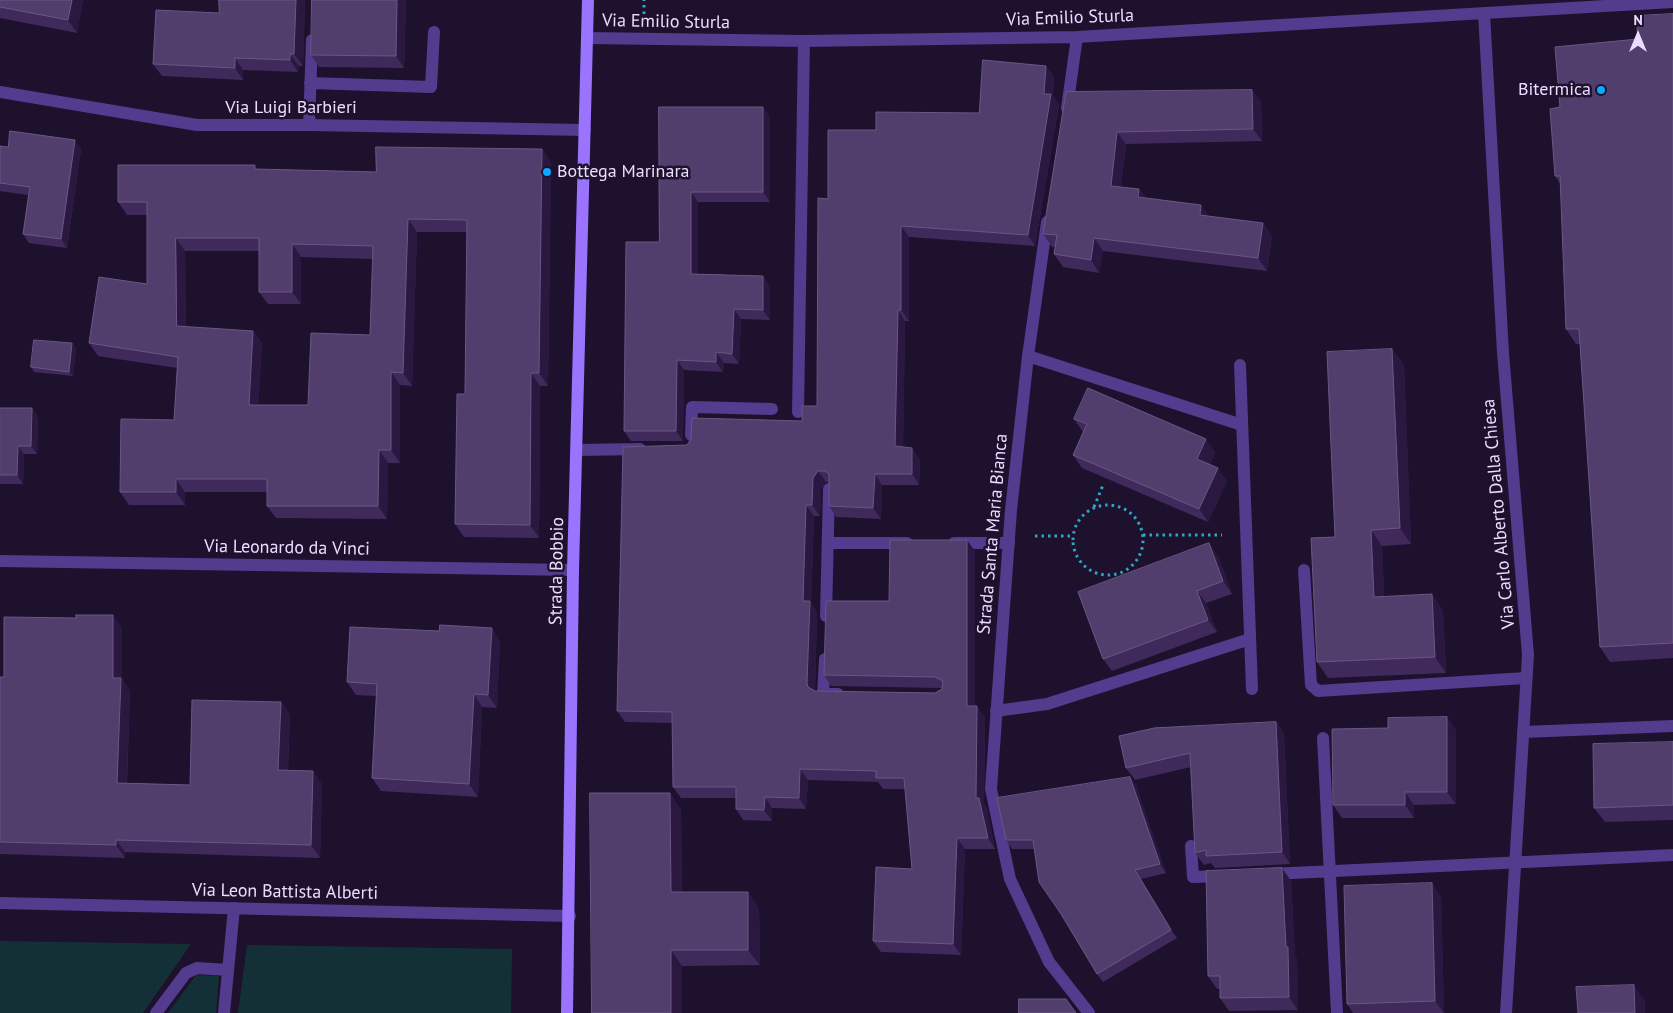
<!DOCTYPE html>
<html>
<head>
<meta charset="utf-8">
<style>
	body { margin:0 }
	#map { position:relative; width:1673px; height:1013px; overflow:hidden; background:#1d112d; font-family:"PT Sans",sans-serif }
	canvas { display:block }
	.north { position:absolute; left:1613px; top:10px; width:50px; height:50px; -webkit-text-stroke:4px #1d112d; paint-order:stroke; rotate:0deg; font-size:14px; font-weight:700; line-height:20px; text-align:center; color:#eaddff }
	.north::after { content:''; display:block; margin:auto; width:18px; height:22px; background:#eaddff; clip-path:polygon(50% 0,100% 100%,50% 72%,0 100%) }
</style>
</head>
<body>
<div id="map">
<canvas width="1673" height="1013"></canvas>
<div class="north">N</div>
</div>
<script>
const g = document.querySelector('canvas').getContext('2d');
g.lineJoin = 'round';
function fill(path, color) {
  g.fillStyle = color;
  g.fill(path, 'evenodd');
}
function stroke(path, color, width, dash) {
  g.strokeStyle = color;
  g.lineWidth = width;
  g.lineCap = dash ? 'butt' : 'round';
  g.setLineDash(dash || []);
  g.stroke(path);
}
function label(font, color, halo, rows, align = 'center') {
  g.font = font + ' "PT Sans",sans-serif';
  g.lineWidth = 5;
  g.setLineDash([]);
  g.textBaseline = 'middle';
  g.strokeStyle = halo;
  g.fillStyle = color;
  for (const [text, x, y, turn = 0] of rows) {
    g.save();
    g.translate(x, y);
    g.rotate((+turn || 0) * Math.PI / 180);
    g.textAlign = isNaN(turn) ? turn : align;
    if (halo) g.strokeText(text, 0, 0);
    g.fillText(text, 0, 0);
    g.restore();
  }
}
fill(new Path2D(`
	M 0,941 L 191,944 L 143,1013 L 0,1013 Z
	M 247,945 L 512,949 L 511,1013 L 238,1013 Z
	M 196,975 L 219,976 L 216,1013 L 168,1013 Z`), '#143037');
stroke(new Path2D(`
	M 644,14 L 644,0
	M1073 540a35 35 0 1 1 70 0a35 35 0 1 1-70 0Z
	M 1094,507 L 1103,485
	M 1143,535 L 1222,535
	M 1035,536 L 1073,536`), '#2ea7c2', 3, [2.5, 4]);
stroke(new Path2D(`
	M 310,83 L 431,87 L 434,32
	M 309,125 L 312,40
	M 1028,356 L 1242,425
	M 1240,365 L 1252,689
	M 798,412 L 804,41
	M 691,435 L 692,407 L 772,409
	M 577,450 L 640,449
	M 828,543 L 907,543
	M 954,543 L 1009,543
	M 1304,570 L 1311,685 L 1318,691 L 1526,678
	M 826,616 L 829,489
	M 825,659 L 823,694 L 838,694
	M 996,711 L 1047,704 L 1250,639
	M 1523,732 L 1673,726
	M 1323,738 L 1337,1013
	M 1191,846 L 1193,877 L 1221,876
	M 1271,874 L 1673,855
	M 156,1013 L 186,973 L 197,968 L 228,970
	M 224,1013 L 234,908`), '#533b8d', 12);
stroke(new Path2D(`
	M 1484,13 L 1503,353 L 1528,655 L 1506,1013
	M 587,38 L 804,41 L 1077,37 L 1673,2
	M 0,92 L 197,125 L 309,125 L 585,130
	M 1067,108 L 1077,37
	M 1047,222 L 1028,356 L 1011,510 L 991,789 L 1010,879 L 1049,962 L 1089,1013
	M 0,561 L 573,570
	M 0,903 L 570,916`), '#533b8d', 12);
stroke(new Path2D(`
	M 567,1013 L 573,570 L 588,0`), '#9a74ff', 12);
fill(new Path2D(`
	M 0,0 L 83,0 L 77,33 L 0,18 Z
	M 305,0 L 303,66 L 299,66 L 298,72 L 243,70 L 243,80 L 162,76 L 153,64 L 219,13 Z
	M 406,0 L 404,68 L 319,67 L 311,55 Z
	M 1673,14 L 1673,658 L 1610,662 L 1600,647 L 1580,344 L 1576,344 L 1566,329 L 1561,185 L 1555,176 L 1638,39 Z
	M 1046,66 L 1054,77 L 1053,96 L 1059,105 L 1035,246 L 909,237 L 909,321 L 905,321 L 903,447 L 920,459 L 919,485 L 882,485 L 881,519 L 836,517 L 829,506 L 829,482 L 826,482 L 821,489 L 820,516 L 814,516 L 811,603 L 817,612 L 815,691 L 935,693 L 942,689 L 942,688 L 831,686 L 824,675 L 889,601 L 975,551 L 975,706 L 985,717 L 984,804 L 987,809 L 995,849 L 965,849 L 961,955 L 881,952 L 873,941 L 912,869 L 905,789 L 883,789 L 878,782 L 808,780 L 806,809 L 772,808 L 772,821 L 743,820 L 736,809 L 736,798 L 681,798 L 673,787 L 673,723 L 625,722 L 617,711 L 687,445 L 802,421 L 817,406 L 828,199 L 876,130 L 979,113 Z
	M 1252,90 L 1261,102 L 1262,141 L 1126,144 L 1121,187 L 1139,189 L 1146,198 L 1209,217 L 1263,223 L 1272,236 L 1267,271 L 1103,251 L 1099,273 L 1063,267 L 1054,254 L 1055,247 L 1052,247 L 1043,234 L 1066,92 Z
	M 659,107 L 763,107 L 770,118 L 770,202 L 698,202 L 698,274 L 763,276 L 770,287 L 770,320 L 741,319 L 739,364 L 724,363 L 723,372 L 684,370 L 683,441 L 631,441 L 624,431 L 659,242 Z
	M 0,146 L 8,147 L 81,149 L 67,248 L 29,243 L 23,234 L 28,195 L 0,191 Z
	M 542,149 L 551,162 L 548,386 L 540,386 L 539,538 L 464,537 L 455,524 L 465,394 L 467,232 L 417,232 L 412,386 L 400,385 L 400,463 L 388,463 L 387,519 L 276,518 L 267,506 L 267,492 L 185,492 L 185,505 L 129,505 L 120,492 L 174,420 L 177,368 L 98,356 L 89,343 L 147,284 L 147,215 L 127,215 L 118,202 L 258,169 L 376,172 ZM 185,251 L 259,251 L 259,292 L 268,304 L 301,304 L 301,257 L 373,259 L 370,335 L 308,405 L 258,405 L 262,343 L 253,331 L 186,327 Z
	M 76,348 L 73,376 L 34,372 L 31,367 Z
	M 1392,349 L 1404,365 L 1411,544 L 1382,546 L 1384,596 L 1443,610 L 1446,673 L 1328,678 L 1317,662 L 1335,537 Z
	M 0,408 L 32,408 L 38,417 L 37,454 L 24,454 L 23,484 L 0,484 Z
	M 1074,419 L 1215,452 L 1210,464 L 1227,481 L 1208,522 L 1082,468 L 1073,455 L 1083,432 Z
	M 1218,556 L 1232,594 L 1206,603 L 1217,632 L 1112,671 L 1103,659 Z
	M 76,618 L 122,628 L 122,679 L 130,691 L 127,783 L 190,785 L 281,702 L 290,715 L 288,771 L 322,784 L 320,858 L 125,852 L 125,858 L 0,854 L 0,677 L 4,677 Z
	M 500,641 L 497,708 L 482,707 L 478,797 L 381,791 L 372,778 L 376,696 L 356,695 L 347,682 Z
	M 1276,722 L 1284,734 L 1290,864 L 1215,868 L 1211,863 L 1204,865 L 1195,853 L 1191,767 L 1135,780 L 1126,768 Z
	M 1456,730 L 1456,804 L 1414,805 L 1414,818 L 1342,818 L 1333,805 Z
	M 1673,742 L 1673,820 L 1605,822 L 1594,808 Z
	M 1136,785 L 1166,873 L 1141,879 L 1177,938 L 1103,982 L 1097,974 L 1034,849 L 1012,849 L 1006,840 Z
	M 681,809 L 682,892 L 759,908 L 760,965 L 682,966 L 682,1013 L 592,1013 Z
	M 1282,868 L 1291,881 L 1295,957 L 1297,959 L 1298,1010 L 1229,1011 L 1220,998 L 1220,989 L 1217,989 L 1208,976 Z
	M 1441,896 L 1444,1013 L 1353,1013 L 1347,1004 Z`), '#402a5b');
fill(new Path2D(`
	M 72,0 L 83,0 L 77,33 L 68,20 Z
	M 296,0 L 305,0 L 303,66 L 294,54 Z
	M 397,0 L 406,0 L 404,68 L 396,56 Z
	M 290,54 L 299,66 L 298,72 L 290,60 Z
	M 235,58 L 243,70 L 243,80 L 235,68 Z
	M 1046,66 L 1054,77 L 1053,96 L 1059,105 L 1035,246 L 1028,235 L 1044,94 Z
	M 1252,90 L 1261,102 L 1262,141 L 1253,129 Z
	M 763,107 L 770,118 L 770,202 L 763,192 Z
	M 1117,132 L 1126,144 L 1120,198 L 1111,186 Z
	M 75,140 L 81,149 L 67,248 L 61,239 Z
	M 542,149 L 551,162 L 548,386 L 539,373 Z
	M 1139,189 L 1148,201 L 1138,197 Z
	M 691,192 L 698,202 L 698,284 L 691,274 Z
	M 1201,205 L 1210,218 L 1200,215 Z
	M 408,219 L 417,232 L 412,386 L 403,373 Z
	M 1263,223 L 1272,236 L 1267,271 L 1258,258 Z
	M 901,226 L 909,237 L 909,321 L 901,310 Z
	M 176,238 L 185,251 L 186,339 L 177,326 Z
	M 1094,238 L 1103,251 L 1099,273 L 1091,260 Z
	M 292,244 L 301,257 L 301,304 L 292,292 Z
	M 763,276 L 770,287 L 770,320 L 763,310 Z
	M 734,309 L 741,319 L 739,364 L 732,354 Z
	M 898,310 L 905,321 L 903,457 L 895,446 Z
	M 253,331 L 262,343 L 258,418 L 249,405 Z
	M 72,343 L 76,348 L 73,376 L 69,372 Z
	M 1392,349 L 1404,365 L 1411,544 L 1400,528 Z
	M 716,352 L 724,363 L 723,372 L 716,362 Z
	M 677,360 L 684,370 L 683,441 L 676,431 Z
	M 391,372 L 400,385 L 400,463 L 391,450 Z
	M 531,373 L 540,386 L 539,538 L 530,525 Z
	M 32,408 L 38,417 L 37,454 L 31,446 Z
	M 1206,439 L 1215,452 L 1206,472 L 1197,459 Z
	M 18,446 L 24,454 L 23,484 L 17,475 Z
	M 912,448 L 920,459 L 919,485 L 912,474 Z
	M 379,450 L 388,463 L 387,519 L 378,506 Z
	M 1218,468 L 1227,481 L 1208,522 L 1199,509 Z
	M 818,471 L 826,482 L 821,489 L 820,516 L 812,505 L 813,478 Z
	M 875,474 L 882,485 L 881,519 L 873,508 Z
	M 176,479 L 185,492 L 185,505 L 176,492 Z
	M 806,505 L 814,516 L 811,603 L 817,612 L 815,694 L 808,687 L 807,683 L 803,601 Z
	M 1371,530 L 1382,546 L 1385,613 L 1374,597 Z
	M 967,540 L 975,551 L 975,717 L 967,706 Z
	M 1209,543 L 1218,556 L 1232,594 L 1223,581 Z
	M 1197,591 L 1206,603 L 1217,632 L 1208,620 Z
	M 1432,594 L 1443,610 L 1446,673 L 1435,657 Z
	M 113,615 L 122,628 L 122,679 L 130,691 L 126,796 L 117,783 L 113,678 Z
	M 492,628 L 500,641 L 497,708 L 488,695 Z
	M 474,694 L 482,707 L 478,797 L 469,784 Z
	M 281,702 L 290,715 L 287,783 L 278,770 Z
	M 977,706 L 985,717 L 984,804 L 987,809 L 995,849 L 988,838 L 976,798 Z
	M 1447,717 L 1456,730 L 1456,804 L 1447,792 Z
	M 1276,722 L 1284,734 L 1290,864 L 1282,852 Z
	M 800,769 L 808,780 L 806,809 L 799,798 Z
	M 313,771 L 322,784 L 320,858 L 311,845 Z
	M 1130,777 L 1136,785 L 1166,873 L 1160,864 Z
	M 1405,792 L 1414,805 L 1414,818 L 1405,805 Z
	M 670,793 L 681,809 L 682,908 L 671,892 Z
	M 765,797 L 772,808 L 772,821 L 764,810 Z
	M 957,838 L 965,849 L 961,955 L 953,944 Z
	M 116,840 L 125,852 L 125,858 L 116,845 Z
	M 1282,868 L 1291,881 L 1295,957 L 1297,959 L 1298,1010 L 1289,997 Z
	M 1135,870 L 1141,879 L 1177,938 L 1171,930 Z
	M 1432,883 L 1441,896 L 1444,1013 L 1435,1001 Z
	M 748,892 L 759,908 L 760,965 L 748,950 Z
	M 671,950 L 682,966 L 682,1013 L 671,1013 Z
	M 1634,985 L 1645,1001 L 1645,1013 L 1635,1013 Z`), '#2a1841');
const building = new Path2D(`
	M 0,0 L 72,0 L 68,20 L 0,7 Z
	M 219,0 L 296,0 L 294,54 L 290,54 L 290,60 L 235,58 L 235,68 L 153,64 L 156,10 L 219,13 Z
	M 312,0 L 397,0 L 396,56 L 311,55 Z
	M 1673,14 L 1673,643 L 1600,647 L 1579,329 L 1566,329 L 1560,176 L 1555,176 L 1550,109 L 1560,107 L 1555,47 L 1638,39 L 1636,16 Z
	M 983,60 L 1046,66 L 1044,94 L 1051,94 L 1028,235 L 901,226 L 901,310 L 898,310 L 895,446 L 912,448 L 912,474 L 875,474 L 873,508 L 829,506 L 829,474 L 825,471 L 818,471 L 813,478 L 812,505 L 806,505 L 803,601 L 810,601 L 807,683 L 808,687 L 815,691 L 935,693 L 942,689 L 943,681 L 935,677 L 824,675 L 826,601 L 889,601 L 890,540 L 967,540 L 967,706 L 977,706 L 976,798 L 979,798 L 988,838 L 957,838 L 953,944 L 873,941 L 876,867 L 912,869 L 904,778 L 876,778 L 876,771 L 800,769 L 799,798 L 765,797 L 764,810 L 736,809 L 736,787 L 673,787 L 672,712 L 617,711 L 623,447 L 687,445 L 691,439 L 692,418 L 802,421 L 802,406 L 817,406 L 818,198 L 828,199 L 828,130 L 876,130 L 876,112 L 979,113 Z
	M 1252,90 L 1253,129 L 1117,132 L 1111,186 L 1139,189 L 1138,197 L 1201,205 L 1200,215 L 1263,223 L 1258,258 L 1094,238 L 1091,260 L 1054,254 L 1057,235 L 1043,234 L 1066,92 Z
	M 659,107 L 763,107 L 763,192 L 691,192 L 691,274 L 763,276 L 763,310 L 734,309 L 732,354 L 716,352 L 716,362 L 677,360 L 676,431 L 624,431 L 626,242 L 659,242 Z
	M 10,131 L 75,140 L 61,239 L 23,234 L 30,187 L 0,183 L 0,146 L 8,147 Z
	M 376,147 L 542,149 L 539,373 L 531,373 L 530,525 L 455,524 L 457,394 L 465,394 L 467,220 L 408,219 L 403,373 L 391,372 L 391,450 L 379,450 L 378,506 L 267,506 L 267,479 L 176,479 L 176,492 L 120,492 L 121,419 L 174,420 L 178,357 L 89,343 L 99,277 L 147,284 L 147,202 L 118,202 L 118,165 L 255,165 L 255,169 L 376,172 ZM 176,238 L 259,238 L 259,292 L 292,292 L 292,244 L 373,246 L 370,335 L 311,333 L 308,405 L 249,405 L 253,331 L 177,326 Z
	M 34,340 L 72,343 L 69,372 L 31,367 Z
	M 1392,349 L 1400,528 L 1371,530 L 1374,597 L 1432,594 L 1435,657 L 1317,662 L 1311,538 L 1335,537 L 1327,352 Z
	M 1088,388 L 1206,439 L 1197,459 L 1218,468 L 1199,509 L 1073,455 L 1087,424 L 1074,419 Z
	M 0,408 L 32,408 L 31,446 L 18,446 L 17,475 L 0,475 Z
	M 1209,543 L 1223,581 L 1197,591 L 1208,620 L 1103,659 L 1078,592 Z
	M 76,615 L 113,615 L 113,678 L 121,678 L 117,783 L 190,785 L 192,700 L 281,702 L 278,770 L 313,771 L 311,845 L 116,840 L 116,845 L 0,842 L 0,677 L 4,677 L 4,617 L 76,618 Z
	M 440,625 L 492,628 L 488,695 L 474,694 L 469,784 L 372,778 L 377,684 L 347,682 L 350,627 L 439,631 Z
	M 1447,717 L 1447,792 L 1405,792 L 1405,805 L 1333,805 L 1332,729 L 1388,728 L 1388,718 Z
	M 1276,722 L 1282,852 L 1206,856 L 1206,850 L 1195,853 L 1190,753 L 1126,768 L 1119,736 L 1154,728 Z
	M 1673,742 L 1673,805 L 1594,808 L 1593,744 Z
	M 1130,777 L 1160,864 L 1135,870 L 1171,930 L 1097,974 L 1061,914 L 1039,882 L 1033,840 L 1006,840 L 997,798 Z
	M 590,793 L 670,793 L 671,892 L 748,892 L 748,950 L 671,950 L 671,1013 L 592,1013 Z
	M 1282,868 L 1286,947 L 1288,947 L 1289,997 L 1220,998 L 1220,976 L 1208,976 L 1206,871 Z
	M 1432,883 L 1435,1001 L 1347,1004 L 1344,886 Z
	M 1634,985 L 1635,1013 L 1578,1013 L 1576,987 Z
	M 1019,999 L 1066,999 L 1076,1013 L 1019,1013 Z`);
fill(building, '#523e6d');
stroke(building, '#6a5784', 1);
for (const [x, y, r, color] of [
	[1601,90,5,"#09aaff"],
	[547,172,5,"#09aaff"]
]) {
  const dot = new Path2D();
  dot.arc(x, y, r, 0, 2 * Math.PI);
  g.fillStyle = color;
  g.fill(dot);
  stroke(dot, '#1d112d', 2);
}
label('18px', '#eaddff', '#1d112d', [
	["Via Emilio Sturla",1070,18,-2],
	["Via Emilio Sturla",666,22,1],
	["Via Luigi Barbieri",291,108],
	["Via Carlo Alberto Dalla Chiesa",1499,514,-95],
	["Strada Santa Maria Bianca",993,534,-85],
	["Via Leonardo da Vinci",287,548,1],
	["Strada Bobbio",557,571,-89],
	["Via Leon Battista Alberti",285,892,1]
]);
label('18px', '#eaddff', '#1d112d', [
	["Bitermica",1591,90],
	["Bottega Marinara",557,172,"left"]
], 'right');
</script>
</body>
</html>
